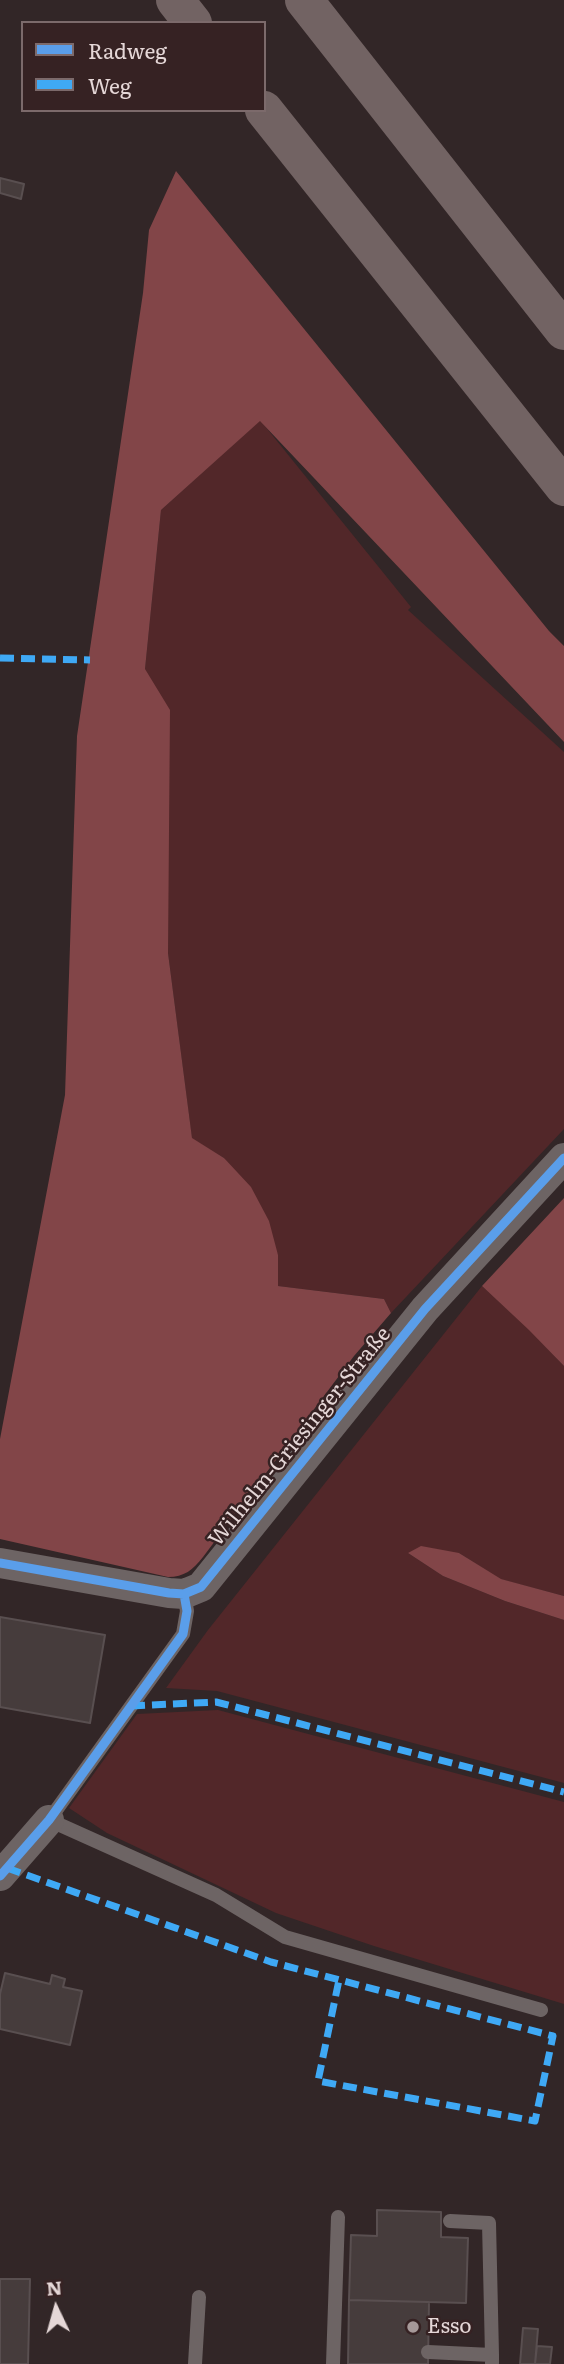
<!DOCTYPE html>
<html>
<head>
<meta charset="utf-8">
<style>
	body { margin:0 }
	#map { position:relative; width:564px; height:2364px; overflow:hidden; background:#322627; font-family:Literata,serif }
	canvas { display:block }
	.legend { position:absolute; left:21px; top:21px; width:245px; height:91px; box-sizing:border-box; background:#362223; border:2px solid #7c6a6b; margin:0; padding:9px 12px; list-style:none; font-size:21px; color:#e5d7d7 }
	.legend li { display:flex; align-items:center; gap:14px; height:35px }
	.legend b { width:35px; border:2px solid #7c6a6b }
	.north { position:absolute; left:21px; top:2273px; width:70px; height:70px; -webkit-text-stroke:5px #362223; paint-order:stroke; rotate:355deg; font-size:19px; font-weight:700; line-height:28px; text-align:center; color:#e5d7d7 }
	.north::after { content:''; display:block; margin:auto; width:24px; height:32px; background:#e5d7d7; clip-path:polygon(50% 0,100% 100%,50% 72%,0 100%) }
</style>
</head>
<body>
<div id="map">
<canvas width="564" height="2364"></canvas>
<ul class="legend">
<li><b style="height:9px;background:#5a9eea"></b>Radweg</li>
<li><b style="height:9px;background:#3fa9f5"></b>Weg</li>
</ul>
<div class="north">N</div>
</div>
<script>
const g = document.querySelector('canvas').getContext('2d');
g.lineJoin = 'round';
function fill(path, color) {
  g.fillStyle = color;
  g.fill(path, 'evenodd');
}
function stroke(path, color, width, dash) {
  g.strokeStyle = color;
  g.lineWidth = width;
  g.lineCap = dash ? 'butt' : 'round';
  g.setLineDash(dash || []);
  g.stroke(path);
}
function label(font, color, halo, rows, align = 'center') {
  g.font = font + ' Literata,serif';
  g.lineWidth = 5;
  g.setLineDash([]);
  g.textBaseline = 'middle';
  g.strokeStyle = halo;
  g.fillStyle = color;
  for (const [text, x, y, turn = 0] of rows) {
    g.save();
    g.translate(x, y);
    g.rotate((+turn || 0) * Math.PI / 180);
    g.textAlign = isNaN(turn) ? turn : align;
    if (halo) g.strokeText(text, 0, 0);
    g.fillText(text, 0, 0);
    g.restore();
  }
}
fill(new Path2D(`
	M 260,420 L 411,607 L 408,610 L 564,752 L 564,1129 L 391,1313 L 384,1299 L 278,1286 L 278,1255 L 224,1158 L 192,1139 L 168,953 L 145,669 L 161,510 Z
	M 482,1286 L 530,1330 L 564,1366 L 564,1596 L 500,1579 L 459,1553 L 408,1553 L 443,1576 L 505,1601 L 564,1620 L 564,1783 L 217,1691 L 166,1688 L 208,1630 Z
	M 218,1710 L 564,1802 L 564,2004 L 374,1946 L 276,1913 L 107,1833 L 69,1808 L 137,1714 Z`), '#522729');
fill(new Path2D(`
	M 176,171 L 549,631 L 564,646 L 564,742 L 260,421 L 161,510 L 145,669 L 170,710 L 168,953 L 192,1138 L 224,1158 L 251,1187 L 269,1221 L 278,1255 L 278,1286 L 384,1299 L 391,1313 L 354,1356 L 203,1557 C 193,1570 184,1577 168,1577 L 0,1539 L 0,1439 L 65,1095 L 77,736 L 143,293 L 149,230 Z
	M 564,1198 L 564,1366 L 529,1330 L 482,1286 Z
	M 421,1546 L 459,1553 L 501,1579 L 564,1596 L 564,1620 L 505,1601 L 443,1576 L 408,1553 Z`), '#824548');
const building = new Path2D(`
	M 0,178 L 24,184 L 21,199 L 0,193 Z
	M 0,1617 L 105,1635 L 90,1723 L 0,1707 Z
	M 5,1973 L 50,1984 L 52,1975 L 65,1979 L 63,1987 L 82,1991 L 70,2045 L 0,2029 L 0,1994 Z
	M 377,2210 L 441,2212 L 441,2237 L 468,2238 L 466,2303 L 349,2300 L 351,2235 L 377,2236 Z
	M 0,2279 L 30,2279 L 28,2364 L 0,2364 Z
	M 349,2300 L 429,2302 L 428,2364 L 348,2364 Z
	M 523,2328 L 538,2329 L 535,2364 L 520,2364 Z
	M 537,2346 L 552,2347 L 550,2364 L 535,2364 Z`);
fill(building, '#463c3c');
stroke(building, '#594f50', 2);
stroke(new Path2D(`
	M 184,1594 L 187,1611 L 183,1634 L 49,1820 L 216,1895 L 285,1937 L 541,2010
	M 450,2221 L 489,2223 L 492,2355
	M 428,2352 L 492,2355 L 492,2363
	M 195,2364 L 199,2297
	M 333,2364 L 338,2217`), '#6d6464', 14);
stroke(new Path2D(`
	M 0,1563 L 169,1593 L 184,1594 L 201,1587 L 425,1309 L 564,1158
	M 0,1876 L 49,1820`), '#6d6464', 30);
stroke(new Path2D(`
	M 175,0 L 193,23
	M 304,0 L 564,331
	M 264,110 L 564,487`), '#726363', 38);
stroke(new Path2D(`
	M 0,658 L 90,660
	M 131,1706 L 216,1702 L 564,1792
	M 7,1868 L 271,1962 L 553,2036 L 535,2121 L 318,2081 L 339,1980`), '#3fa9f5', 7, [14, 7]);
stroke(new Path2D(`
	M 0,1563 L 169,1593 L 184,1594 L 201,1587 L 425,1309 L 564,1158
	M 0,1876 L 49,1820 L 183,1634 L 187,1611 L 184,1594`), '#5a9eea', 9);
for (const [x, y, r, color] of [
	[413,2327,7,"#a69999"]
]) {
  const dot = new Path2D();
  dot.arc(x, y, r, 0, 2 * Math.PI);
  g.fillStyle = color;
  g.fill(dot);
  stroke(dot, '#362223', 2.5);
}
label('21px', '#e5d7d7', '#362223', [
	["Wilhelm-Griesinger-Straße",300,1437,-51]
]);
label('21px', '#e5d7d7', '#362223', [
	["Esso",427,2327]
], 'left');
</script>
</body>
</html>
